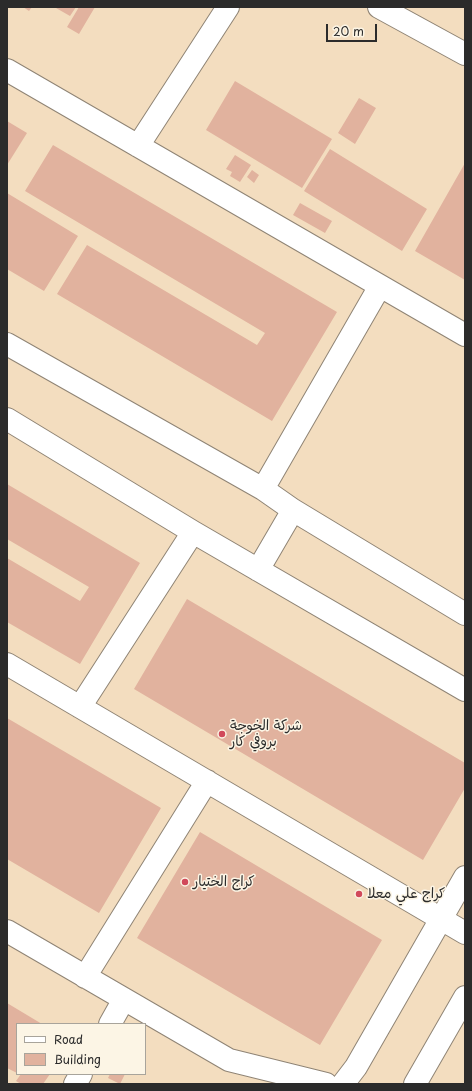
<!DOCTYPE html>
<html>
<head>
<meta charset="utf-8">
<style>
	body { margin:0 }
	#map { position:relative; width:472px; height:1091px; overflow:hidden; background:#f3ddbf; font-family:"Playpen Sans",sans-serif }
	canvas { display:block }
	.frame { position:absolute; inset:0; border:8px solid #2b2b2b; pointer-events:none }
	.legend { position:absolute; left:16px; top:1023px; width:130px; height:52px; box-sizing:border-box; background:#fcf5e5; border:1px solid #a8a49b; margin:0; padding:5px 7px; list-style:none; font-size:12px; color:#2b2b2b }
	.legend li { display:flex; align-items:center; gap:8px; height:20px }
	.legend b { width:20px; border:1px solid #a8a49b }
	.scale { position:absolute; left:326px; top:24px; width:51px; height:18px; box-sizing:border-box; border:2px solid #2b2b2b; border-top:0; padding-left:5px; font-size:12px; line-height:14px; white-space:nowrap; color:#2b2b2b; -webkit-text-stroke:3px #fcf5e5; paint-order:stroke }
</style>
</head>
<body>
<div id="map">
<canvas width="472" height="1091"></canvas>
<div class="frame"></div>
<ul class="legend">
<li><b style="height:5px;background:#fff"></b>Road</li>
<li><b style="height:11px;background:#e1b29e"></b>Building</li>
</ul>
<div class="scale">20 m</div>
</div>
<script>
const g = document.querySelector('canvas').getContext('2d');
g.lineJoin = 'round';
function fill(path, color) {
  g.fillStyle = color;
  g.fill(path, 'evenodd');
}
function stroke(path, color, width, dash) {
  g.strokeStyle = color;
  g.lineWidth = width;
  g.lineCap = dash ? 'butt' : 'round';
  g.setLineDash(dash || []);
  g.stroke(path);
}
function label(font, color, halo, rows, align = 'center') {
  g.font = font + ' "Playpen Sans","Playpen Sans Arabic",sans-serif';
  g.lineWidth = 3;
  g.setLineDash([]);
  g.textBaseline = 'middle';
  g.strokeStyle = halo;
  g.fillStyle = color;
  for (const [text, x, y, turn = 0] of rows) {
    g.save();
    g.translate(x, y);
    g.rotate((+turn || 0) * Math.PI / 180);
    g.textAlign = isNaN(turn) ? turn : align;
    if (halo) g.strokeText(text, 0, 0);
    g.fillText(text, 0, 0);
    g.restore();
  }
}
fill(new Path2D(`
	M 23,7 L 32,7 L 29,11 Z
	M 57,7 L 76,7 L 70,16 L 56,8 Z
	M 79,7 L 95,7 L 79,34 L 67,27 Z
	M 235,81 L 332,139 L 302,188 L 206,130 Z
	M 359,98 L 376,108 L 355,144 L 338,133 Z
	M 7,121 L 27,133 L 7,165 Z
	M 53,145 L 337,312 L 272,421 L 57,294 L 87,245 L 257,345 L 265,333 L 25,191 Z
	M 330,149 L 427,209 L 402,251 L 304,191 Z
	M 235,155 L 251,165 L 240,182 L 230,176 L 232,172 L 226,169 Z
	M 465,163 L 465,280 L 415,251 Z
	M 252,170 L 259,175 L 254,183 L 247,177 Z
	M 7,193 L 78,236 L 44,291 L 7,269 Z
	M 300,203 L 332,221 L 325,233 L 293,215 Z
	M 7,484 L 140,563 L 80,664 L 7,622 L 7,558 L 80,601 L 89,587 L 7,539 Z
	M 187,599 L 465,763 L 465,788 L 423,860 L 134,689 Z
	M 7,718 L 161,808 L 99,913 L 7,859 Z
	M 200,832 L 382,940 L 320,1045 L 137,938 Z
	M 7,1003 L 42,1024 L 17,1024 L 17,1073 L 7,1068 Z
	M 21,1074 L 50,1074 L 43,1084 L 21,1084 L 16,1081 Z
	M 110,1074 L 125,1074 L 120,1084 L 108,1078 Z`), '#e1b29e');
const minor = new Path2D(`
	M 379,7 L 465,54
	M 7,70 L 465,335
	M 138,146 L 228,7
	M 7,344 L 263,489 L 293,510 L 465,614
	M 7,419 L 193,532 L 465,690
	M 263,489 L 380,286
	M 258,570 L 293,510
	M 7,664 L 465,933
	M 80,707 L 193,532
	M 7,931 L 229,1060 L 326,1084
	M 85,977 L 207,781
	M 110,1024 L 124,999
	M 75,1084 L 81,1074
	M 343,1084 L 356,1067 L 465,877
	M 415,1084 L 465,997`);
stroke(minor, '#8f8475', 24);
stroke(minor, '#fff', 22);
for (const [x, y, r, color] of [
	[222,734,4,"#d1495b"],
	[185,882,4,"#d1495b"],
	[359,894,4,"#d1495b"]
]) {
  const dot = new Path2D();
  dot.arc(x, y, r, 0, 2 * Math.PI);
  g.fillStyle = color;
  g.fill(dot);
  stroke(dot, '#fcf5e5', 1.5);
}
label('14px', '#2b2b2b', '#fcf5e5', [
	["شركة الخوجة",230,726],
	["بروفي كار",230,742],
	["كراج الختيار",193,882],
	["كراج علي معلا",367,894]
], 'left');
</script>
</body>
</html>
